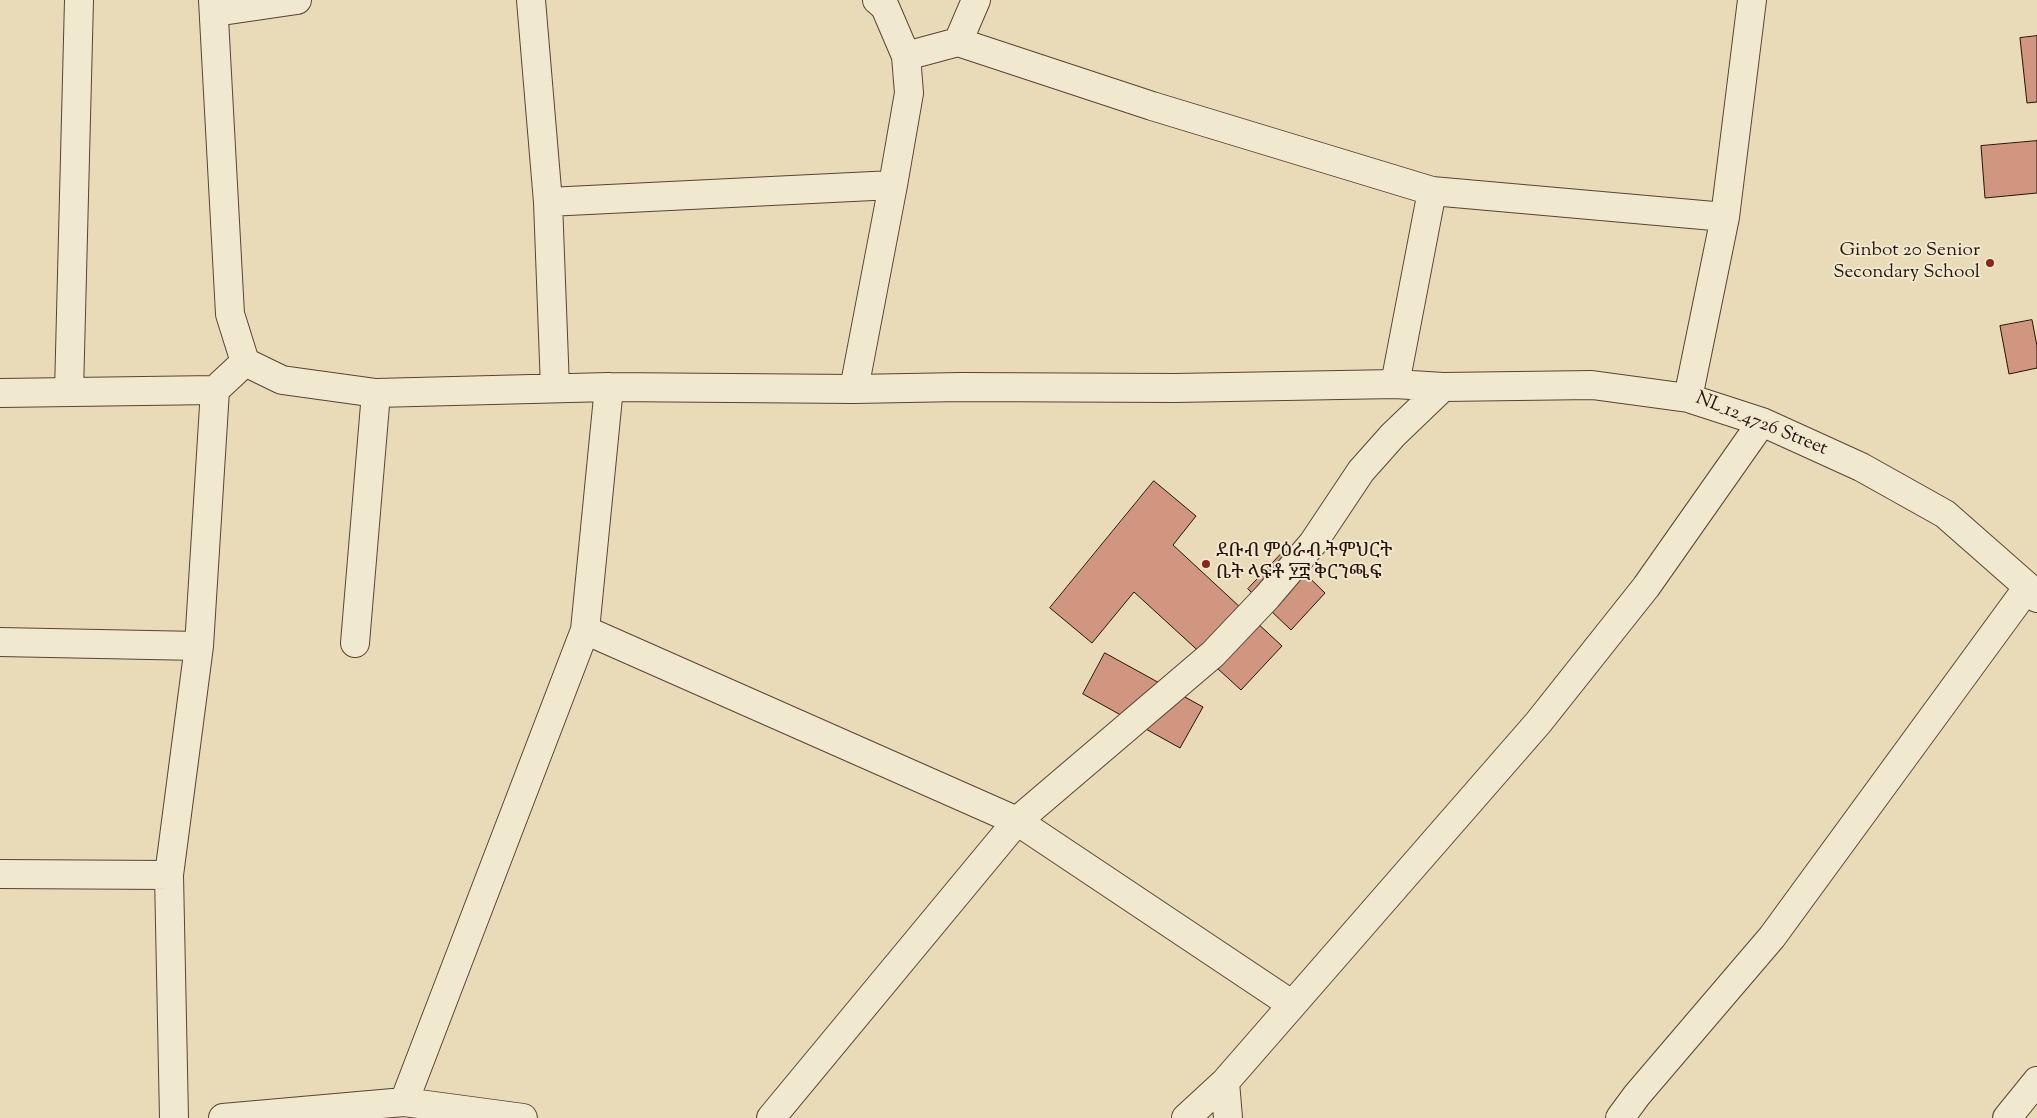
<!DOCTYPE html>
<html>
<head>
<meta charset="utf-8">
<style>
	body { margin:0 }
	canvas { display:block; background:#e9dbb7 }
</style>
</head>
<body>
<canvas width="2037" height="1118"></canvas>
<script>
const g = document.querySelector('canvas').getContext('2d');
g.lineJoin = 'round';
function fill(path, color) {
  g.fillStyle = color;
  g.fill(path, 'evenodd');
}
function stroke(path, color, width, dash) {
  g.strokeStyle = color;
  g.lineWidth = width;
  g.lineCap = dash ? 'butt' : 'round';
  g.setLineDash(dash || []);
  g.stroke(path);
}
function label(font, color, halo, rows, align = 'center') {
  g.font = font + ' "Sorts Mill Goudy","Noto Serif Ethiopic",serif';
  g.lineWidth = 4;
  g.setLineDash([]);
  g.textBaseline = 'middle';
  g.strokeStyle = halo;
  g.fillStyle = color;
  for (const [text, x, y, turn = 0] of rows) {
    g.save();
    g.translate(x, y);
    g.rotate((+turn || 0) * Math.PI / 180);
    g.textAlign = isNaN(turn) ? turn : align;
    if (halo) g.strokeText(text, 0, 0);
    g.fillText(text, 0, 0);
    g.restore();
  }
}
const building = new Path2D(`
	M 2037,36 L 2037,102 L 2027,103 L 2020,38 Z
	M 2037,141 L 2037,193 L 1985,198 L 1981,146 Z
	M 2032,320 L 2037,346 L 2037,368 L 2009,374 L 2000,326 Z
	M 1154,481 L 1196,516 L 1173,545 L 1282,646 L 1241,690 L 1134,592 L 1092,643 L 1050,608 Z
	M 1283,552 L 1325,593 L 1291,630 L 1248,589 Z
	M 1105,653 L 1203,707 L 1180,748 L 1083,694 Z`);
fill(building, '#d0967f');
stroke(building, '#281209', 1);
const minor = new Path2D(`
	M 213,0 L 230,314 L 245,362 L 282,380 L 376,393 L 609,387 L 854,389 L 961,387 L 1175,388 L 1395,384 L 1443,387 L 1592,385 L 1688,398 L 1762,422 L 1861,467 L 1945,514 L 2028,587 L 2037,598
	M 531,0 L 548,202 L 555,388
	M 976,0 L 958,42 L 1152,106 L 1432,191 L 1725,217
	M 215,12 L 297,0
	M 906,56 L 958,42
	M 548,202 L 893,185
	M 1395,384 L 1432,191
	M 609,387 L 585,630 L 1017,821 L 1291,1004
	M 854,389 L 893,185 L 909,93 L 906,56 L 885,7 L 877,0
	M 69,392 L 79,0
	M 0,393 L 215,390 L 245,362
	M 1688,398 L 1725,217 L 1752,0
	M 0,642 L 199,646
	M 355,643 L 376,393
	M 0,874 L 169,875
	M 1225,1082 L 1228,1118
	M 404,1102 L 585,630
	M 174,1118 L 169,875 L 199,646 L 215,390
	M 223,1118 L 404,1102 L 523,1118
	M 771,1118 L 1017,821 L 1213,654 L 1267,597 L 1313,543 L 1361,471 L 1393,435 L 1443,387
	M 1186,1118 L 1225,1082 L 1538,723 L 1646,587 L 1762,422
	M 1620,1118 L 1637,1095 L 1772,937 L 2028,587
	M 2007,1118 L 2037,1081`);
stroke(minor, '#584434', 30);
stroke(minor, '#f1e8d0', 28);
for (const [x, y, r, color] of [
	[1990,263,5,"#8f2418"],
	[1206,564,5,"#8f2418"]
]) {
  const dot = new Path2D();
  dot.arc(x, y, r, 0, 2 * Math.PI);
  g.fillStyle = color;
  g.fill(dot);
  stroke(dot, '#f1e8d0', 2);
}
label('19px', '#281209', '#f1e8d0', [
	["Ginbot 20 Senior",1980,252],
	["Secondary School",1980,274],
	["ደቡብ ምዕራብ ትምህርት",1216,553,"left"],
	["ቤት ላፍቶ ፶፰ ቅርንጫፍ",1216,575,"left"]
], 'right');
label('19px', '#281209', '#f1e8d0', [
	["NL_12_4726 Street",1761,425,22]
]);
</script>
</body>
</html>
